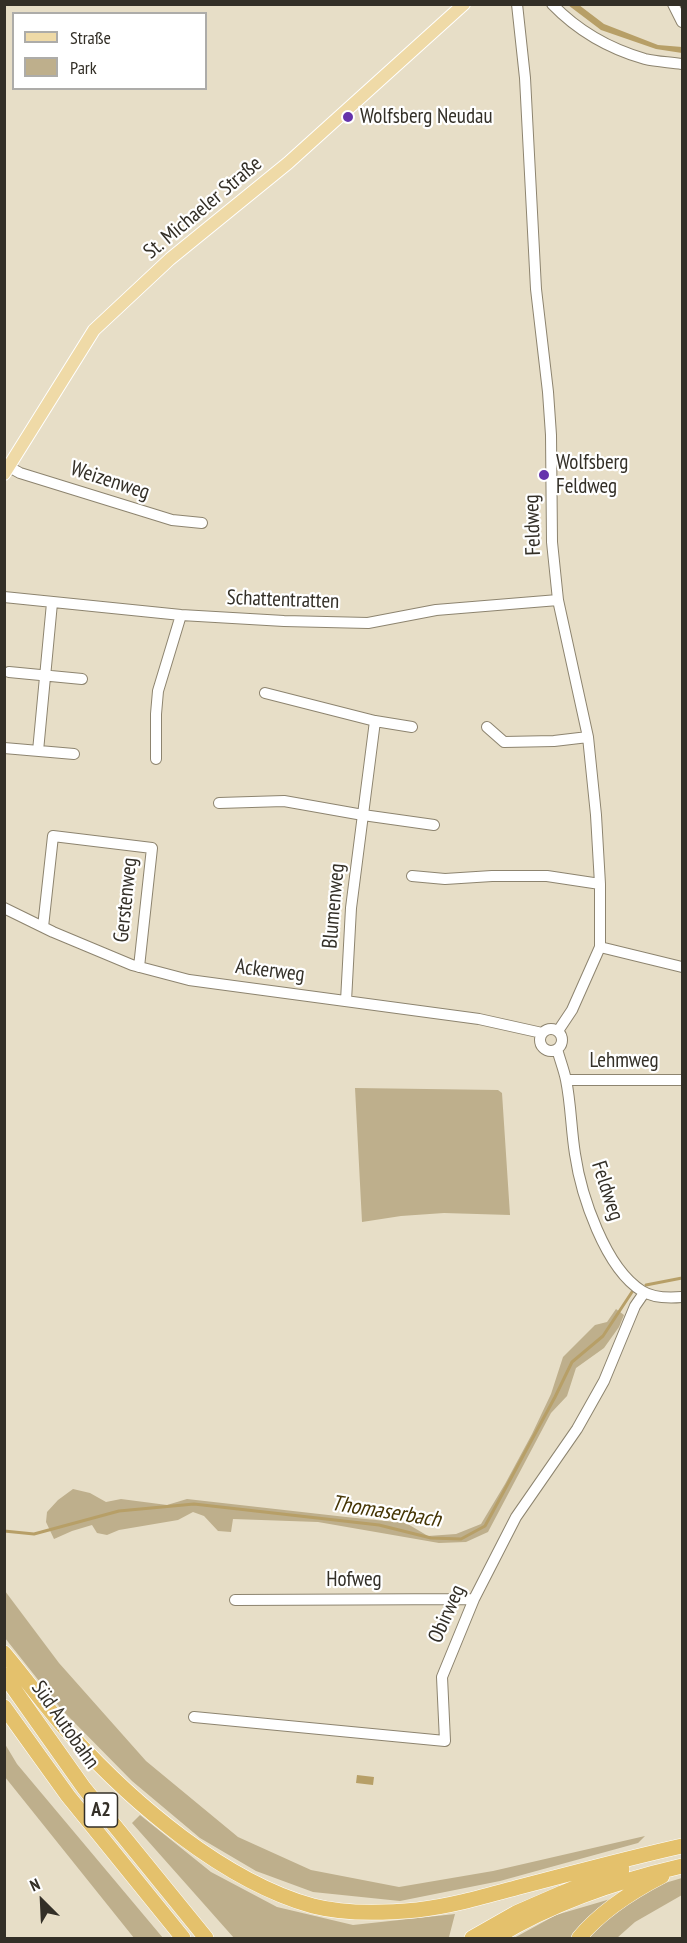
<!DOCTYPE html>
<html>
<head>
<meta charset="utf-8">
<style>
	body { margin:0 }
	#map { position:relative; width:687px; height:1943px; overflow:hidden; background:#e7dec7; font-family:"PT Sans Narrow",sans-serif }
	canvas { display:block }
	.frame { position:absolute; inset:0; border:6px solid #332f27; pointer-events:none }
	.legend { position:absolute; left:12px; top:12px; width:195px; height:78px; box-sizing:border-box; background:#fff; border:2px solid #adaca9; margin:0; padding:8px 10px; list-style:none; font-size:18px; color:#332f27 }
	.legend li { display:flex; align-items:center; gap:12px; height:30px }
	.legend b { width:30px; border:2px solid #adaca9 }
	.north { position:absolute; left:12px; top:1871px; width:60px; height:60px; -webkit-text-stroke:4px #fff; paint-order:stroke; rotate:336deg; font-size:16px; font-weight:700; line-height:24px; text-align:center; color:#332f27 }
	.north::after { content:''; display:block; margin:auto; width:21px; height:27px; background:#332f27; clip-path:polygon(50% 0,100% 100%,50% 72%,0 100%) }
</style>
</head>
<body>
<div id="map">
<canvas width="687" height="1943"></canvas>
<div class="frame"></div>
<ul class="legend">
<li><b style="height:8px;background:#efdaa7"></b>Straße</li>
<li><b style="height:16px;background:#beaf8c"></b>Park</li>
</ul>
<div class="north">N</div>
</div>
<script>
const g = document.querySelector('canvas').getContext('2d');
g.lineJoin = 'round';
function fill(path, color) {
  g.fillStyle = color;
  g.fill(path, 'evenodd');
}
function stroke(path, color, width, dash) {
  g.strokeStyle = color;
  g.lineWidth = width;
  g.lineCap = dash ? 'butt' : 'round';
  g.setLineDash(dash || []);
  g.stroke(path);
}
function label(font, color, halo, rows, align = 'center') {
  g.font = font + ' "PT Sans Narrow",sans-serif';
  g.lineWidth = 4.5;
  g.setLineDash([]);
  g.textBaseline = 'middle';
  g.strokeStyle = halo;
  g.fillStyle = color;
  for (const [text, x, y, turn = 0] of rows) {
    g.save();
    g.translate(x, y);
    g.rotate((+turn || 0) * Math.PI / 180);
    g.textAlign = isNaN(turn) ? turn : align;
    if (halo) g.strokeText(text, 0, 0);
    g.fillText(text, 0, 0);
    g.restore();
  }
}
fill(new Path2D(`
	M 355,1088 L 498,1090 L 502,1093 L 510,1215 L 444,1213 L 401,1216 L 362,1222 Z
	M 616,1309 L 624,1315 L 619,1327 L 604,1348 L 576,1368 L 567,1396 L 551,1413 L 488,1532 L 466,1542 L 439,1543 L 318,1522 L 233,1519 L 231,1532 L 218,1531 L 204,1516 L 193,1512 L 178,1520 L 119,1530 L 107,1535 L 97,1533 L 92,1525 L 72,1531 L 54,1539 L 46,1522 L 47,1512 L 58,1500 L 73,1489 L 90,1493 L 106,1502 L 121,1499 L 167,1505 L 187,1499 L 346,1517 L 406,1523 L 428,1536 L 456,1534 L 481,1524 L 505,1484 L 532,1434 L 551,1394 L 563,1357 L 595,1325 L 607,1322 Z
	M 5,1591 L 59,1663 L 146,1761 L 238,1837 L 311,1870 L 399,1887 L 493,1871 L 645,1836 L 638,1843 L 500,1881 L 400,1901 L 313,1892 L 256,1871 L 200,1838 L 132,1781 L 62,1710 L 5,1638 Z
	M 5,1744 L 17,1764 L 163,1938 L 134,1938 L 5,1777 Z
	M 140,1815 L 211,1872 L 277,1907 L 353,1925 L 455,1914 L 449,1937 L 446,1938 L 234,1938 L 132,1823 Z
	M 682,1878 L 682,1895 L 635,1922 L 617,1938 L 514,1938 L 556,1915 Z`), '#beaf8c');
fill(new Path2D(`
	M 568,5 L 579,5 L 604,24 L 658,45 L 682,47 L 682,53 L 656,49 L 601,30 Z
	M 357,1775 L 374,1777 L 373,1785 L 356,1783 Z`), '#b79f67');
stroke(new Path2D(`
	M 646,1285 L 682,1278
	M 4,1531 L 34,1534 L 119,1511 L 194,1504 L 379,1525 L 431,1538 L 461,1539 L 485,1526 L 555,1397 L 572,1362 L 603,1336 L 632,1292`), '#b79f67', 3);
const minor = new Path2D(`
	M 517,4 L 525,78 L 536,289 L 548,392 L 551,435 L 552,542 L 558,600 L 588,737 L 596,815 L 600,884 L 600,947 L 572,1010 L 558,1031
	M 552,4 C 577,30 610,49 645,59 C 657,62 670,62 682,64
	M 673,4 L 682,22
	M 9,467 L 20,473 L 172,520 L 202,523
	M 4,597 L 181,615 L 284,621 L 368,623 L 436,610 L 558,600
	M 9,672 L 82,679
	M 265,693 L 375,721 L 412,727
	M 487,727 L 504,742 L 554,741 L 588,737
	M 4,748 L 74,754
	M 38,751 L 52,603
	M 156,759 L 156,714 L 158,691 L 181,615
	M 219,803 L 284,801 L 363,815 L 434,825
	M 412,876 L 445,879 L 492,876 L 547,876 L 600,884
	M 4,908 L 53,932 L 132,965 L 189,980 L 479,1019 L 542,1033
	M 43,927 L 53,836 L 152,848 L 139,967
	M 600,947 L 682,967
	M 346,1001 L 351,908 L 375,721
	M540 1040a11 11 0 1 1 22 0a11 11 0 1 1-22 0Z
	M 557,1049 C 560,1060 564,1070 566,1080 C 571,1104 571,1129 575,1154 C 581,1195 605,1268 642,1291 C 653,1298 670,1298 682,1297
	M 566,1080 L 682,1080
	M 235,1600 L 474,1599
	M 194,1717 L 445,1741 L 442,1677 L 474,1599 L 516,1517 L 577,1429 L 604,1381 L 635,1306 L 644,1293`);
const major = new Path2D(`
	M 4,474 L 94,330 L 170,259 L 288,163 L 464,4`);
const highway = new Path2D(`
	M 4,1653 C 27,1680 47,1709 71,1735 C 133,1803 223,1881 313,1906 C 344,1914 385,1913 417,1910 C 452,1906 486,1896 519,1887 C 573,1873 628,1858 682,1846
	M 4,1675 L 84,1788 L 206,1938
	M 4,1707 L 68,1796 L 183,1938
	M 472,1938 L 516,1913 L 562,1893 L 622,1869
	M 495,1938 C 552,1903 617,1881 682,1866
	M 579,1938 C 601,1911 631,1892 662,1876`);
stroke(minor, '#8d846f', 12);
stroke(major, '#fff', 14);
stroke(highway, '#fff', 16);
stroke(minor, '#fff', 10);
stroke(major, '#efdaa7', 12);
stroke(highway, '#e4c16c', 15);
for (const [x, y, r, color] of [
	[348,117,6,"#6533ab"],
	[544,475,6,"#6533ab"]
]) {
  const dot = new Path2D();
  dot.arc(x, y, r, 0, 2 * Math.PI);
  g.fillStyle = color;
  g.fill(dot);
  stroke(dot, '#fff', 2);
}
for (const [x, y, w] of [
	[101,1810,33]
]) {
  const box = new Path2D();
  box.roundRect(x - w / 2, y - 17, w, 34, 4.5);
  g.fillStyle = '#fff';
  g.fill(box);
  stroke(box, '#332f27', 1.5);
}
label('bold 20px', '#332f27', null, [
	["A2",101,1810]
]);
label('21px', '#332f27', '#fff', [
	["Wolfsberg Neudau",360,117],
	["Wolfsberg",556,463],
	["Feldweg",556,487]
], 'left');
label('21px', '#332f27', '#fff', [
	["St. Michaeler Straße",203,208,-40],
	["Weizenweg",110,481,18],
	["Feldweg",533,525,-92],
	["Schattentratten",283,600,2],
	["Gerstenweg",126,900,-84],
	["Blumenweg",334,906,-85],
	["Ackerweg",270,971,7],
	["Lehmweg",624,1061],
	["Feldweg",607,1191,72],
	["Hofweg",354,1580],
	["Obirweg",447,1614,-66],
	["Süd Autobahn",65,1725,55]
]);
label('italic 22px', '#453504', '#fff', [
	["Thomaserbach",386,1512,9]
]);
</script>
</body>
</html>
